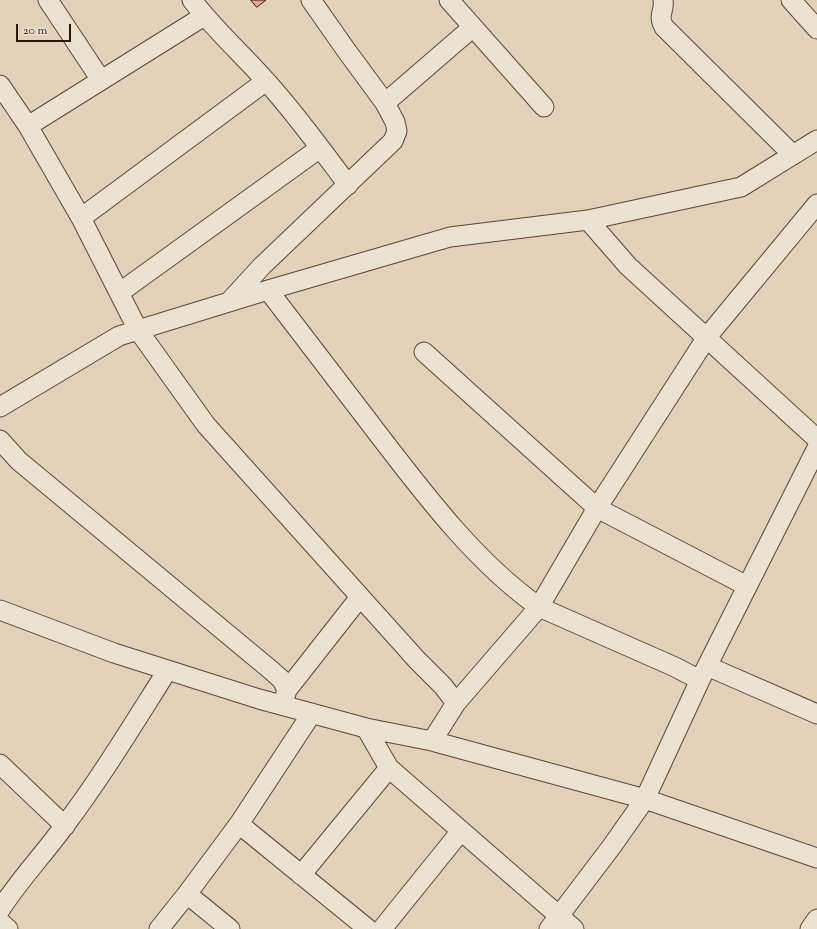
<!DOCTYPE html>
<html>
<head>
<meta charset="utf-8">
<style>
	body { margin:0 }
	#map { position:relative; width:817px; height:929px; overflow:hidden; background:#e1d3ba; font-family:"Sorts Mill Goudy",serif }
	canvas { display:block }
	.scale { position:absolute; left:16px; top:24px; width:55px; height:18px; box-sizing:border-box; border:2px solid #311707; border-top:0; padding-left:5px; font-size:12px; line-height:14px; white-space:nowrap; color:#311707; -webkit-text-stroke:3px #ece2d2; paint-order:stroke }
</style>
</head>
<body>
<div id="map">
<canvas width="817" height="929"></canvas>
<div class="scale">20 m</div>
</div>
<script>
const g = document.querySelector('canvas').getContext('2d');
g.lineJoin = 'round';
function fill(path, color) {
  g.fillStyle = color;
  g.fill(path, 'evenodd');
}
function stroke(path, color, width, dash) {
  g.strokeStyle = color;
  g.lineWidth = width;
  g.lineCap = dash ? 'butt' : 'round';
  g.setLineDash(dash || []);
  g.stroke(path);
}
const building = new Path2D(`
	M 251,0 L 266,0 L 257,7 Z`);
fill(building, '#dfa997');
stroke(building, '#311707', 1);
const minor = new Path2D(`
	M 48,0 L 101,80
	M 192,0 C 214,29 242,54 266,81 C 296,114 321,149 348,185
	M 449,0 L 544,107
	M 663,0 C 665,12 657,14 664,27 L 793,155
	M 791,0 L 817,29
	M 0,85 L 28,126 L 81,218 L 138,330 L 206,425 L 417,660 L 443,686 L 456,703
	M 385,103 L 473,27
	M 28,126 L 204,16
	M 81,218 L 266,81
	M 588,220 L 628,266 L 817,439
	M 268,290 C 306,340 344,389 382,439 C 428,499 478,564 539,607 L 675,667 L 700,680
	M 119,293 L 320,148
	M 229,302 L 262,266 L 393,141 L 397,131 L 395,122 L 385,103 L 346,50 L 311,0
	M 424,352 L 597,508 L 747,586
	M 0,407 L 119,336 L 138,330 L 268,290 L 450,237 L 588,220 L 741,187 L 817,140
	M 0,440 L 19,461 L 272,671 L 282,680 L 287,690
	M 0,610 L 114,653 L 259,699 L 366,728 L 432,741 L 645,799 L 817,858
	M 707,666 L 817,714
	M 284,700 L 287,690 L 360,597
	M 366,728 L 389,768 L 574,929
	M 432,741 L 456,703 L 539,607 L 597,508 L 707,337 L 817,204
	M 0,764 L 65,826
	M 239,824 L 368,929
	M 301,875 L 389,768
	M 187,894 L 230,929
	M 0,910 C 19,880 44,854 65,825 C 102,776 134,723 167,671
	M 0,922 L 8,929
	M 159,929 L 187,894 L 239,824 L 312,713
	M 382,929 L 461,831
	M 549,929 L 612,846 L 645,799 L 700,680 L 817,448
	M 810,929 L 817,919`);
stroke(minor, '#5d4634', 21);
stroke(minor, '#ece2d2', 19);
</script>
</body>
</html>
